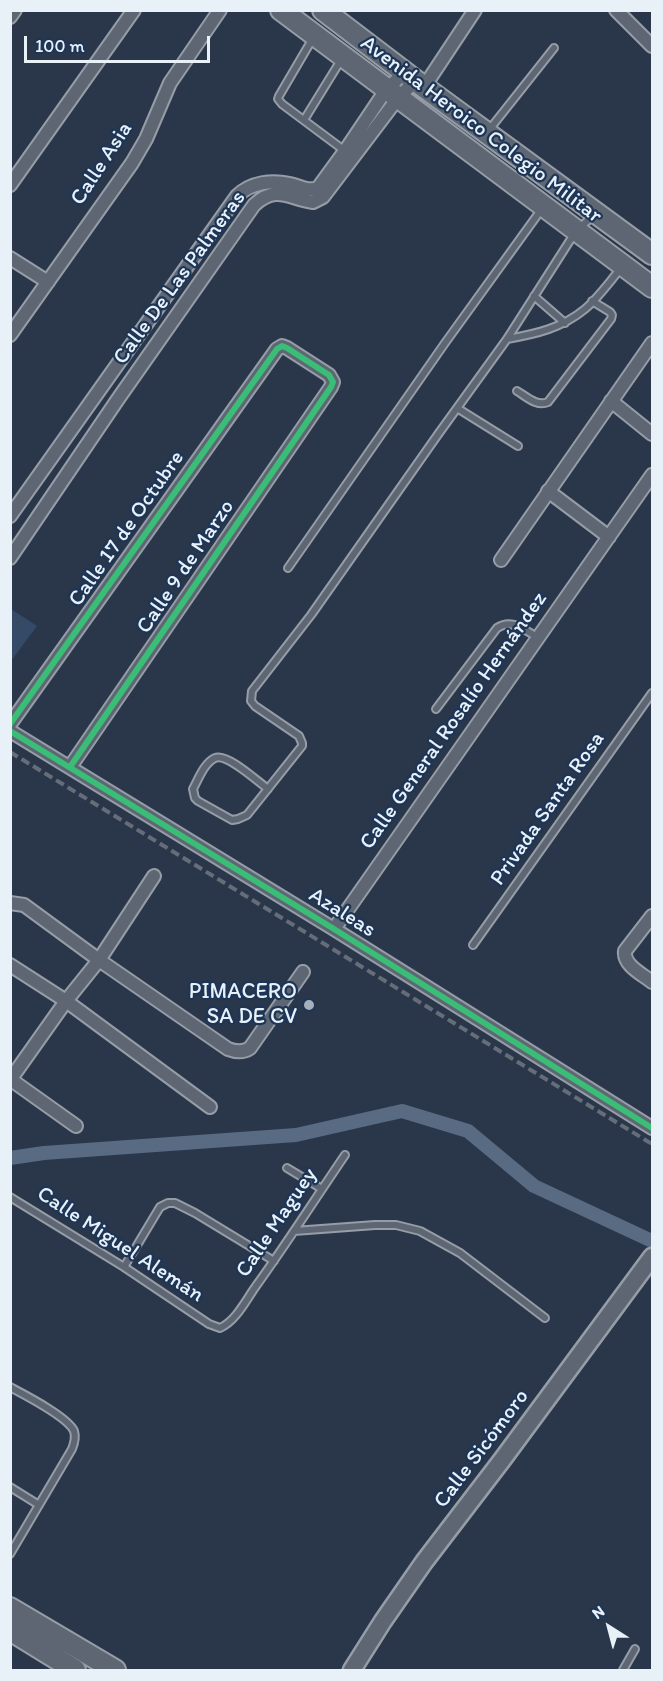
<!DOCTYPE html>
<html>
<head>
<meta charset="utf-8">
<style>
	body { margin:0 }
	#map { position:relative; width:663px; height:1681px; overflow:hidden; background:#2a374a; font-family:Itim,sans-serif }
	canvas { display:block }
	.frame { position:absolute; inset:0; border:12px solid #e8f1f8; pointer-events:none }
	.north { position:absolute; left:579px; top:1597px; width:60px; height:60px; -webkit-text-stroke:4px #1d3557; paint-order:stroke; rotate:324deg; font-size:16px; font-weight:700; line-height:24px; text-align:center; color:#e8f1f8 }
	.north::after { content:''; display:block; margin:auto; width:21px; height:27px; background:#e8f1f8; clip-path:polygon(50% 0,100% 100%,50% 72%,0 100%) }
	.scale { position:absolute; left:24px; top:36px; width:186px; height:27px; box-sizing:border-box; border:3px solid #e8f1f8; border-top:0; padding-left:8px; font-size:18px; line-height:21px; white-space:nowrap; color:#e8f1f8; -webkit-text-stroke:4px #1d3557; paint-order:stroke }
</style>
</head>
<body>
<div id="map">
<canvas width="663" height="1681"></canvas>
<div class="frame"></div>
<div class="north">N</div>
<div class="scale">100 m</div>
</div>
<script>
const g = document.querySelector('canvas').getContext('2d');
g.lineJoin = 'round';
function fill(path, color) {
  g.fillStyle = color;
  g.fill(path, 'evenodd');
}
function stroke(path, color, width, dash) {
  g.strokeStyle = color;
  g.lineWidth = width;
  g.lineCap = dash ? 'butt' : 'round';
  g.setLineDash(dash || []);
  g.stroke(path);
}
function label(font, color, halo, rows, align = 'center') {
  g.font = font + ' Itim,sans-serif';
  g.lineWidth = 4.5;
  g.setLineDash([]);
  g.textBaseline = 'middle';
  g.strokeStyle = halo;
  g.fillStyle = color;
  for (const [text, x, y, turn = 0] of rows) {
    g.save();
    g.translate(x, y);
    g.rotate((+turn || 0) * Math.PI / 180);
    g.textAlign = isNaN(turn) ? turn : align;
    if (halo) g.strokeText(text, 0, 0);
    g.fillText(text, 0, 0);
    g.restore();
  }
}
fill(new Path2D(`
	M 11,609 L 37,626 L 11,661 Z`), '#354a67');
stroke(new Path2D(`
	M 10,1158 L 44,1153 L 296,1135 L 402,1111 L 468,1131 L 534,1186 L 652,1241`), '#586b83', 14);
const lane = new Path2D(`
	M 313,38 L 279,96 L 278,99 L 282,104 L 345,151
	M 304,120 L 341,60
	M 489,130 L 554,48
	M 534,296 L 565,323
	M 507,339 C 536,334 562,328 585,309 C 599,297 610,281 622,267
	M 517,391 C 527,397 537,407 548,402 L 611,319 L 612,315 L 610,312 L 592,301
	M 457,408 L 518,446
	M 288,568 L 445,343 L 541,210
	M 436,709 L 497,628 C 512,618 524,630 539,638
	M 268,789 C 257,781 227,753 215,758 C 204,763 198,780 193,789 L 195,798 L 198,801 L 232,820 L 238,819 L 247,815 L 302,746 L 302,743 L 299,736 L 255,706 L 251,701 L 252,691 L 311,615 L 439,433 L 507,339 L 576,231 L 594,215
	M 473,945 L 652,693
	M 287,1168 L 322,1189
	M 10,1197 L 124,1267 L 209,1324 L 220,1328 C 236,1321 246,1300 256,1286 C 287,1243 315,1199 345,1155
	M 294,1231 L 375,1225 L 396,1225 L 420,1231 L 460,1253 L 545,1318
	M 124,1267 L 160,1207 L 168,1203 L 175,1203 L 195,1213 L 274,1261
	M 10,1387 C 25,1395 68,1417 74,1431 C 76,1437 74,1444 72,1449 L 10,1554
	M 10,1487 L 39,1505
	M 623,1670 L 635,1649`);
const street = new Path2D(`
	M 616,10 L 652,46
	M 10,17 L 15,10
	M 424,87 L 475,10
	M 10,185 L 134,10
	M 10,258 L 48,282
	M 10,335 L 132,163 L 146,139 L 170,83 L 220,10
	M 611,401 L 652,434
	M 548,491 L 609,537
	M 10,516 L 237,196 C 251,182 272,180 290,184 C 300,186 307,192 318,188 L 345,151 L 386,90 L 405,72
	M 10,558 L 118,399 L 254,205 C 277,184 289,199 313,202 L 323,197 L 398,98 L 416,80
	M 501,560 L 652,343
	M 10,724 L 277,349 L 282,346 L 287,348 L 329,375 L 333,382 L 331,387 L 70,767
	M 10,731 L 334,929 L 652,1128
	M 10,903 L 24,905 L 99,960 L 228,1049 C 236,1052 243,1053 250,1048 L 303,972
	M 652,916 L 625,951 C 623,965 642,974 652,982
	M 334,929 L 652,475
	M 10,965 L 66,1001 L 210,1107
	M 10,1079 L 76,1126
	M 10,1080 L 66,1001 L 99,960 L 154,876`);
const secondary = new Path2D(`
	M 352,1670 L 383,1621 L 424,1562 L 502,1460 L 652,1257`);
const primary = new Path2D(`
	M 281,10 L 652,287
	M 323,10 L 424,87 L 652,254
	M 10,1608 L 115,1670
	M 10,1630 L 75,1670`);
stroke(lane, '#959da7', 10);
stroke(street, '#959da7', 16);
stroke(secondary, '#959da7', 21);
stroke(primary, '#959da7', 24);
stroke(lane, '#5d6672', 6);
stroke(street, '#5d6672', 12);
stroke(secondary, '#5d6672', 16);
stroke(primary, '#5d6672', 20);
stroke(new Path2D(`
	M 10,752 L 652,1144`), '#656d78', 4, [9, 4.5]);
stroke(new Path2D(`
	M 10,724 L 277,349 L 282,346 L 287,348 L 329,375 L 333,382 L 331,387 L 70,767
	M 10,731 L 334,929 L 652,1128`), '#3abd76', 6);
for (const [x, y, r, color] of [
	[309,1005,6,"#a6b0bb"]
]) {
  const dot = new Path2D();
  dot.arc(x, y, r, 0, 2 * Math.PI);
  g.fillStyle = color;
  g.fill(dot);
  stroke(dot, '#1d3557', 2);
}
label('22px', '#e8f1f8', '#1d3557', [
	["Avenida Heroico Colegio Militar",481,130,37],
	["Calle Asia",102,164,-57],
	["Calle De Las Palmeras",180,278,-54],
	["Calle 17 de Octubre",127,529,-55],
	["Calle 9 de Marzo",186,567,-56],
	["Calle General Rosalío Hernández",454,721,-55],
	["Privada Santa Rosa",548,809,-55],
	["Azaleas",342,913,32],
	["Calle Maguey",277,1223,-56],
	["Calle Miguel Alemán",120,1245,33],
	["Calle Sicómoro",482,1449,-53]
]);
label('22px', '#e8f1f8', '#1d3557', [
	["PIMACERO",297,992],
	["SA DE CV",297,1017]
], 'right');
</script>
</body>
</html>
